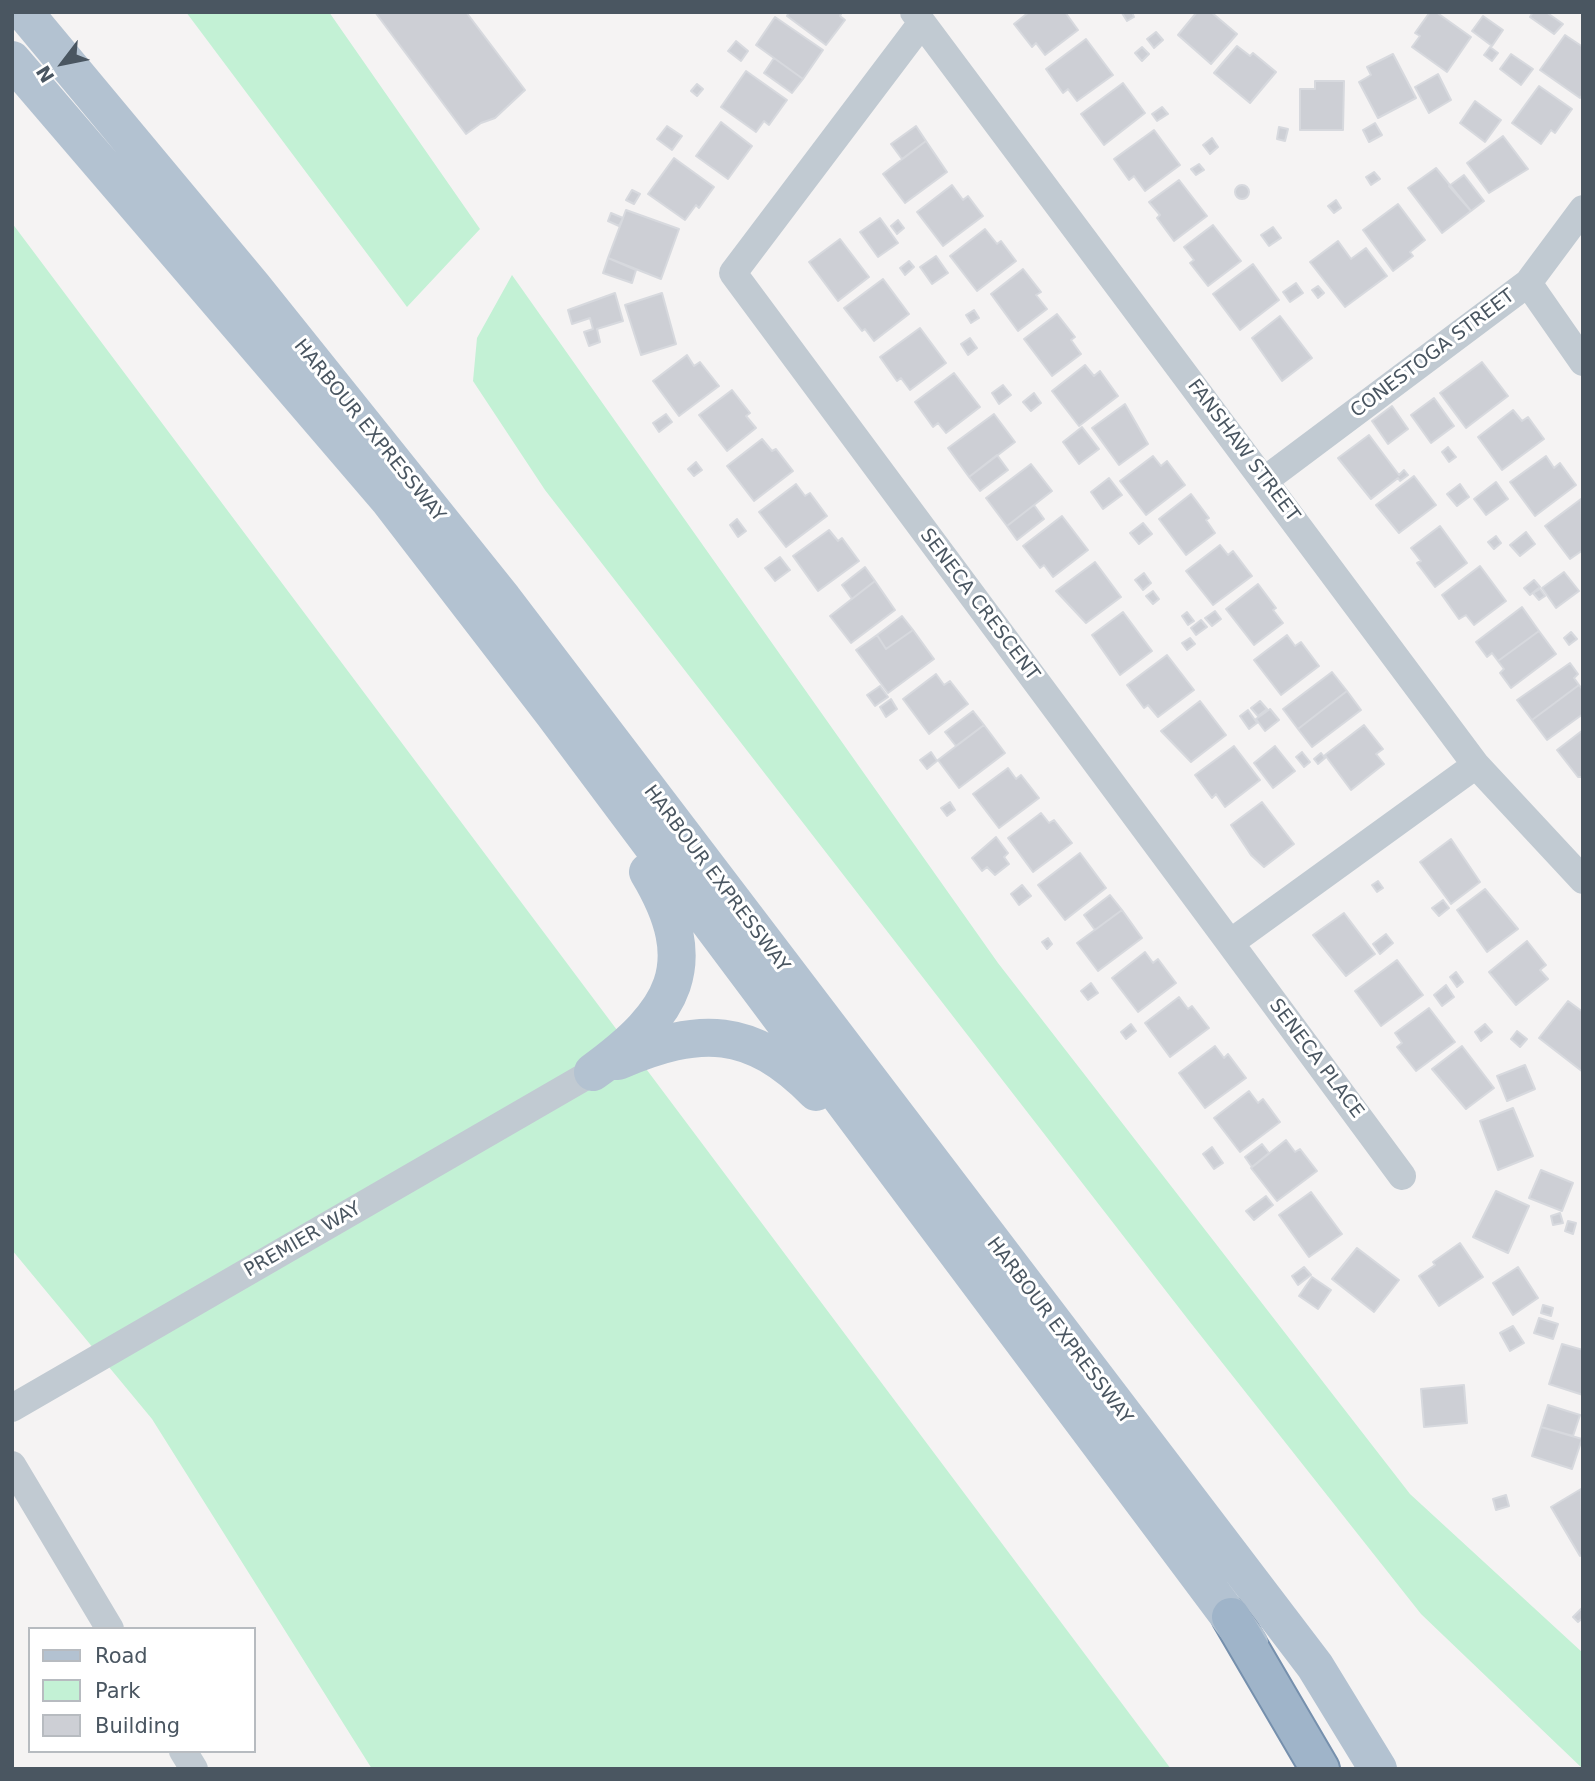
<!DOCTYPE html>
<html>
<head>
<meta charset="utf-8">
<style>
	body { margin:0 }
	#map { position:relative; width:1595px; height:1781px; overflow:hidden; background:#f5f3f3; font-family:"DejaVu Sans",sans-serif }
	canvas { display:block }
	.frame { position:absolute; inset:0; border:14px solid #4a5661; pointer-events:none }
	.legend { position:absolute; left:28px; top:1627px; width:228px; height:126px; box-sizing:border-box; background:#fff; border:2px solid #b7bbc0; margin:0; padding:9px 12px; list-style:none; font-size:21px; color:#4a5661 }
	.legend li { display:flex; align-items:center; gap:14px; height:35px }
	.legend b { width:35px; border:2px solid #b7bbc0 }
	.north { position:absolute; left:28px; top:28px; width:70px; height:70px; -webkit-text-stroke:5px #fff; paint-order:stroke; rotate:238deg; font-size:19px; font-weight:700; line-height:28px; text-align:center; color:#4a5661 }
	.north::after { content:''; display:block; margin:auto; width:24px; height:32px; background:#4a5661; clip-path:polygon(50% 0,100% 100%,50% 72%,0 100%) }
</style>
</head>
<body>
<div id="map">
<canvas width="1595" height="1781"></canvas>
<div class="frame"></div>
<ul class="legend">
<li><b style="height:9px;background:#b3c2d1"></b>Road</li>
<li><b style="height:19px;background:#c3f1d5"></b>Park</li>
<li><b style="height:19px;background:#cdcfd5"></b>Building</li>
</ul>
<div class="north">N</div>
</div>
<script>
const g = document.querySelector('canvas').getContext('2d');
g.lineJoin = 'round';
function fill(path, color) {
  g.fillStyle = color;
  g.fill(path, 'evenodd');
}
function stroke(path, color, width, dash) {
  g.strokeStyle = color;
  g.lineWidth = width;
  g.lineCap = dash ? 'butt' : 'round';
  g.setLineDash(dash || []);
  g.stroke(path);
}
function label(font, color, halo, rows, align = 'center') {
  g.font = font + ' "DejaVu Sans",sans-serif';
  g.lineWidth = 6;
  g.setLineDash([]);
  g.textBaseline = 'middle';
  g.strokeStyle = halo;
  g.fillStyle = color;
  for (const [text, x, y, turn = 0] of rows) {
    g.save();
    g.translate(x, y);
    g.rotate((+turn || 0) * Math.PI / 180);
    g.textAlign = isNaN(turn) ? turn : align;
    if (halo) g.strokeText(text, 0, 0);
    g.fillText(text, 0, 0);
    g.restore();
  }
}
fill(new Path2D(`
	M 186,12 L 329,12 L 480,229 L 407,307 Z
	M 12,223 L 1171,1769 L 372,1769 L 152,1419 L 12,1250 Z
	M 512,275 L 998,963 L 1410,1494 L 1583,1653 L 1583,1769 L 1421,1614 L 1190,1322 L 545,490 L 473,381 L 477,338 Z`), '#c3f1d5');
const building = new Path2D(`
	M 375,12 L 466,12 L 525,90 L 495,118 L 481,123 L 466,134 Z
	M 789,12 L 842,12 L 840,16 L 845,20 L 826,45 L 787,16 Z
	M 1029,12 L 1065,12 L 1078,30 L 1045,55 L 1036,43 L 1032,47 L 1014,24 Z
	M 1132,12 L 1134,17 L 1127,21 L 1122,13 Z
	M 1197,12 L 1211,12 L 1237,34 L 1211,64 L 1178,35 Z
	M 1430,12 L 1436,12 L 1471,37 L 1447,72 L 1412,47 L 1420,36 L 1415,33 Z
	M 1533,12 L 1546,12 L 1563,24 L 1554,34 L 1530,17 Z
	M 1483,16 L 1503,30 L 1492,46 L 1472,31 Z
	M 775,17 L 823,50 L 803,79 L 756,45 Z
	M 1156,32 L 1163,40 L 1154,48 L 1147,39 Z
	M 1565,35 L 1583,47 L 1583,94 L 1580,98 L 1540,70 Z
	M 1086,39 L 1113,75 L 1077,101 L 1068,89 L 1063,93 L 1046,69 Z
	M 736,41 L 748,51 L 741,61 L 728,51 Z
	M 1237,46 L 1250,56 L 1253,53 L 1276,72 L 1250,103 L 1214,73 Z
	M 1142,47 L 1149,54 L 1142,61 L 1135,53 Z
	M 1490,47 L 1498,53 L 1492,61 L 1484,55 Z
	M 1393,54 L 1416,98 L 1378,118 L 1359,82 L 1371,75 L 1367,67 Z
	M 1511,54 L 1533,69 L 1521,85 L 1500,69 Z
	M 774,58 L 803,79 L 792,93 L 764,73 Z
	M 746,71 L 787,100 L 769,125 L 764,121 L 756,132 L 721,107 Z
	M 1438,74 L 1451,100 L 1429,113 L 1415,87 Z
	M 1315,81 L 1344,81 L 1343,130 L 1300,130 L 1300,89 L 1315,89 Z
	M 1123,83 L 1145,113 L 1104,145 L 1081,114 Z
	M 697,84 L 703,89 L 697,96 L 691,91 Z
	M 1539,86 L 1572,109 L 1555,133 L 1551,130 L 1541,144 L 1512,123 Z
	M 1475,101 L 1501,120 L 1485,142 L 1460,123 Z
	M 1162,107 L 1168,114 L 1157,121 L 1152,114 Z
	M 721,122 L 752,146 L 728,179 L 696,156 Z
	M 1375,123 L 1382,135 L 1369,142 L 1363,130 Z
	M 667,126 L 682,136 L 672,150 L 657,139 Z
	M 916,126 L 926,141 L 902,159 L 891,144 Z
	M 1279,127 L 1288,129 L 1285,141 L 1277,139 Z
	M 1154,130 L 1180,165 L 1145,191 L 1134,176 L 1129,180 L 1114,159 Z
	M 1503,136 L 1528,169 L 1489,193 L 1467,163 Z
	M 1212,138 L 1218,147 L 1210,154 L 1203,145 Z
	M 926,141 L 947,172 L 905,203 L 883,174 Z
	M 674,158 L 714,187 L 699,208 L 696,205 L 685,220 L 648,194 Z
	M 1199,164 L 1204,170 L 1196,175 L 1191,169 Z
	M 1436,168 L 1471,211 L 1442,233 L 1408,188 Z
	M 1374,172 L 1380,179 L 1371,185 L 1366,177 Z
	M 1464,175 L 1484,201 L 1471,211 L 1449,186 Z
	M 1179,180 L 1207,216 L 1174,241 L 1157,218 L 1160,215 L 1149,202 Z
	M 952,185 L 963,200 L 968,196 L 983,216 L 943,246 L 917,212 Z
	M1235 192a7 7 0 1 1 14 0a7 7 0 1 1-14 0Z
	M 632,190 L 640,194 L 634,204 L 626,200 Z
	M 1336,200 L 1341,208 L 1334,213 L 1328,206 Z
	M 1398,204 L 1425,240 L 1410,252 L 1413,256 L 1393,271 L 1363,230 Z
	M 626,210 L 679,229 L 661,279 L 608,258 Z
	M 611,213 L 623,218 L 619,226 L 608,221 Z
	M 880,218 L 898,243 L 878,257 L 860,232 Z
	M 898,220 L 904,228 L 897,234 L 891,226 Z
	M 1213,225 L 1241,261 L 1208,286 L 1190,263 L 1194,260 L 1184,247 Z
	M 1273,227 L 1281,238 L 1269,246 L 1261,235 Z
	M 985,229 L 997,244 L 1001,241 L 1016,261 L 977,291 L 950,256 Z
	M 840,239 L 869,277 L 838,301 L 809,262 Z
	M 1338,241 L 1351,259 L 1366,248 L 1387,276 L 1345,307 L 1310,262 Z
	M 936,256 L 948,273 L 932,284 L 920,267 Z
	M 608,258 L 636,270 L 632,283 L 603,273 Z
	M 909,261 L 914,267 L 905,275 L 900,268 Z
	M 1253,264 L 1279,300 L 1240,330 L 1213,294 Z
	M 1023,269 L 1041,292 L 1036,295 L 1047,309 L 1018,331 L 991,294 Z
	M 883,279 L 909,314 L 874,341 L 865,329 L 862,331 L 844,308 Z
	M 1296,283 L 1303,293 L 1290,302 L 1283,292 Z
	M 1318,286 L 1324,293 L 1318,298 L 1312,290 Z
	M 615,293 L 623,321 L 597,329 L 600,342 L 589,346 L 584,332 L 593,329 L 590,318 L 572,324 L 568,310 Z
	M 662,293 L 676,344 L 641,355 L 625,305 Z
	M 974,310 L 979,318 L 971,323 L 966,315 Z
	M 1057,314 L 1075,337 L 1071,340 L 1081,354 L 1052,376 L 1024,339 Z
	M 1280,316 L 1312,358 L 1282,381 L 1252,338 Z
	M 920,328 L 946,363 L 910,390 L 901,378 L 897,381 L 880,357 Z
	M 970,338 L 977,348 L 968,355 L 961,344 Z
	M 687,355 L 694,366 L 700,362 L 719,386 L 679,416 L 653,381 Z
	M 1482,362 L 1508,396 L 1466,428 L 1440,393 Z
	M 1085,365 L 1094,376 L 1100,371 L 1118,396 L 1079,426 L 1052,391 Z
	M 954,373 L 980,407 L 946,433 L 938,423 L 933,427 L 915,402 Z
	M 1003,385 L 1011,395 L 999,404 L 992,393 Z
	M 732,390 L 750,413 L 746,416 L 756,428 L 727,451 L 699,415 Z
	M 1034,393 L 1041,403 L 1031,411 L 1023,402 Z
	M 1434,398 L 1454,426 L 1431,443 L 1411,415 Z
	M 1125,404 L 1148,444 L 1119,465 L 1092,428 Z
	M 1392,406 L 1408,429 L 1388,444 L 1372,421 Z
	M 1513,410 L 1522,421 L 1528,417 L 1544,439 L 1502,470 L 1478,437 Z
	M 666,414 L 672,422 L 659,432 L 653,423 Z
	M 994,414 L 1015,442 L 969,477 L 948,448 Z
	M 1082,427 L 1099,449 L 1079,464 L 1063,442 Z
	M 1369,435 L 1399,475 L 1404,470 L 1408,475 L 1400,481 L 1398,478 L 1371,499 L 1338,458 Z
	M 762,439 L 772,451 L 776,449 L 793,471 L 754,501 L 727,466 Z
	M 1448,447 L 1456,457 L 1449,462 L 1442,452 Z
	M 997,455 L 1008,470 L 980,491 L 969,477 Z
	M 1153,456 L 1161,466 L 1167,461 L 1185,485 L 1146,515 L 1120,481 Z
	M 1546,456 L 1554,468 L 1560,463 L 1576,485 L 1535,516 L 1510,482 Z
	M 696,462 L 702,470 L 694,476 L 688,469 Z
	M 1031,464 L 1052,491 L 1007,526 L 986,498 Z
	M 1414,476 L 1436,505 L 1399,533 L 1376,505 Z
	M 1109,478 L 1122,495 L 1103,509 L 1091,492 Z
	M 1496,482 L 1508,499 L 1486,515 L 1474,499 Z
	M 796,484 L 805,496 L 810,493 L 827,516 L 786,547 L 759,512 Z
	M 1460,484 L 1469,497 L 1457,506 L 1447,494 Z
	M 1191,494 L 1209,518 L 1206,520 L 1215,533 L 1186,555 L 1159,519 Z
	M 1581,499 L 1583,550 L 1570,559 L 1545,526 Z
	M 1034,505 L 1044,519 L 1017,540 L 1007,526 Z
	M 1062,516 L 1088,550 L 1053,577 L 1044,565 L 1040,568 L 1023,546 Z
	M 737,519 L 746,531 L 738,537 L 730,525 Z
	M 1143,523 L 1152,534 L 1139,544 L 1130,533 Z
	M 1440,526 L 1467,563 L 1435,587 L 1417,563 L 1421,561 L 1411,548 Z
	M 829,530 L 838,541 L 842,538 L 859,561 L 818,591 L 793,556 Z
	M 1526,532 L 1535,544 L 1520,556 L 1510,545 Z
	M 1496,536 L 1501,543 L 1494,549 L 1488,542 Z
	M 1220,545 L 1228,555 L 1233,551 L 1252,576 L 1213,605 L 1186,571 Z
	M 780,557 L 790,570 L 775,581 L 765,568 Z
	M 1095,562 L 1121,597 L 1086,623 L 1056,591 Z
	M 1480,566 L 1506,601 L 1474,625 L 1466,615 L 1459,619 L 1442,595 Z
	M 865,567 L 875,581 L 852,599 L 842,585 Z
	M 1564,572 L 1579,591 L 1556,608 L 1542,588 Z
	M 1144,573 L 1151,583 L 1143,590 L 1135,580 Z
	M 1534,580 L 1540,587 L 1530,595 L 1524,588 Z
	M 875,581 L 895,610 L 851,643 L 830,616 Z
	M 1258,584 L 1276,608 L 1273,610 L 1283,623 L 1254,645 L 1226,609 Z
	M 1540,589 L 1545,596 L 1539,600 L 1533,593 Z
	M 1153,591 L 1159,599 L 1153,604 L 1146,596 Z
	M 1522,607 L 1539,631 L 1498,661 L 1492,653 L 1487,657 L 1476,642 Z
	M 1215,611 L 1221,619 L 1212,626 L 1205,618 Z
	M 1123,612 L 1152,651 L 1120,675 L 1092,635 Z
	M 1187,612 L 1194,621 L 1188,625 L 1182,616 Z
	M 902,616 L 913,630 L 886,649 L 877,635 Z
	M 1201,620 L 1207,627 L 1196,635 L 1191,628 Z
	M 913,630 L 934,659 L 888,693 L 856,650 L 877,635 L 886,649 Z
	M 1539,631 L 1556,654 L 1511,688 L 1500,673 L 1504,669 L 1498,661 Z
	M 1571,632 L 1577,639 L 1569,645 L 1564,638 Z
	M 1287,635 L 1295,646 L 1301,642 L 1319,666 L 1281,695 L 1254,660 Z
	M 1190,638 L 1195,644 L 1187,650 L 1182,643 Z
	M 1167,655 L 1194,690 L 1158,717 L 1148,705 L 1144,708 L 1127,685 Z
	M 1570,663 L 1578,674 L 1574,678 L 1579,685 L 1532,720 L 1517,700 Z
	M 1332,672 L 1347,691 L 1298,729 L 1283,709 Z
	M 936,674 L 944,685 L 950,681 L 968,704 L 929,734 L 903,699 Z
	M 1579,685 L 1583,690 L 1583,714 L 1547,740 L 1532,720 Z
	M 880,686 L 888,697 L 875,706 L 867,695 Z
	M 1347,691 L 1361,710 L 1312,747 L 1298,729 Z
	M 891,699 L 897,709 L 886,717 L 880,707 Z
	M 1200,701 L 1226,735 L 1191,762 L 1161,731 Z
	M 1260,701 L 1267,709 L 1258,716 L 1251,708 Z
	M 1270,709 L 1279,720 L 1265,731 L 1256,719 Z
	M 1248,710 L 1257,723 L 1249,729 L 1240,716 Z
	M 973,711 L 984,725 L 956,746 L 945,732 Z
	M 984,725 L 1005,753 L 959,788 L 938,760 Z
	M 1364,725 L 1383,749 L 1376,754 L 1384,764 L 1351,790 L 1325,755 Z
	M 1583,730 L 1583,777 L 1578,777 L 1557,750 Z
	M 1234,746 L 1260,780 L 1225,807 L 1216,794 L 1212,798 L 1195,775 Z
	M 1275,746 L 1295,771 L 1273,788 L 1254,763 Z
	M 931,752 L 937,761 L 927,769 L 920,760 Z
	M 1302,752 L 1310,762 L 1304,767 L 1296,757 Z
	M 1321,753 L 1325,758 L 1318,764 L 1314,759 Z
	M 1008,768 L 1016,779 L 1021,775 L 1039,798 L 999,828 L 973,794 Z
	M 950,802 L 955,810 L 947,816 L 941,808 Z
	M 1262,802 L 1294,844 L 1264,867 L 1251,855 L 1231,825 Z
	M 1041,813 L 1049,823 L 1054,820 L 1072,843 L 1033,872 L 1008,838 Z
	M 996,837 L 1008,853 L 1004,857 L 1009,864 L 995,875 L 987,867 L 982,871 L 972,858 Z
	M 1451,839 L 1480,882 L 1451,904 L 1420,862 Z
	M 1080,853 L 1106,888 L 1065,920 L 1038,885 Z
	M 1378,881 L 1383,888 L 1377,892 L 1372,885 Z
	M 1022,885 L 1031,896 L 1019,905 L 1011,894 Z
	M 1485,889 L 1518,929 L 1487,952 L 1457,910 Z
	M 1110,895 L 1122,910 L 1095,930 L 1084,915 Z
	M 1443,900 L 1449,908 L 1439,916 L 1432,908 Z
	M 1122,910 L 1142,938 L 1098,971 L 1077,943 Z
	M 1344,913 L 1375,954 L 1346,976 L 1313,935 Z
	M 1386,934 L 1393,943 L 1380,954 L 1373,944 Z
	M 1048,938 L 1052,944 L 1047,949 L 1042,942 Z
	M 1527,941 L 1546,965 L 1540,970 L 1548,979 L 1516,1005 L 1489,972 Z
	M 1145,952 L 1153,963 L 1158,959 L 1176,983 L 1138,1012 L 1112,978 Z
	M 1397,960 L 1423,995 L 1381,1026 L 1355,991 Z
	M 1456,972 L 1463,982 L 1457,987 L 1450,977 Z
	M 1091,983 L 1098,993 L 1088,1000 L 1081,991 Z
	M 1446,985 L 1454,997 L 1442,1006 L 1434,995 Z
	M 1179,997 L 1188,1009 L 1192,1006 L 1209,1028 L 1170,1057 L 1145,1023 Z
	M 1568,1001 L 1583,1012 L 1583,1072 L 1539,1038 Z
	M 1429,1008 L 1455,1042 L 1416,1071 L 1397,1047 L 1402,1043 L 1395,1033 Z
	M 1131,1024 L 1136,1031 L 1126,1039 L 1121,1032 Z
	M 1485,1024 L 1492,1032 L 1481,1041 L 1475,1032 Z
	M 1517,1031 L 1527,1039 L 1520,1047 L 1511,1039 Z
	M 1215,1046 L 1224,1058 L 1228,1054 L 1246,1078 L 1205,1108 L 1179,1073 Z
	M 1462,1046 L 1494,1088 L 1466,1109 L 1432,1069 Z
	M 1525,1065 L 1535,1089 L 1507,1101 L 1497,1076 Z
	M 1249,1091 L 1258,1103 L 1263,1099 L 1280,1122 L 1240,1152 L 1214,1118 Z
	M 1513,1108 L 1533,1156 L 1498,1170 L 1480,1121 Z
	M 1286,1140 L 1295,1152 L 1300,1149 L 1317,1171 L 1277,1201 L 1251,1168 Z
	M 1262,1144 L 1269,1153 L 1252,1167 L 1245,1157 Z
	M 1212,1147 L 1223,1163 L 1214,1169 L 1203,1154 Z
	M 1541,1170 L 1573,1183 L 1562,1211 L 1529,1198 Z
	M 1496,1191 L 1529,1206 L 1508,1253 L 1473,1237 Z
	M 1311,1192 L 1342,1234 L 1309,1257 L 1279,1215 Z
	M 1266,1196 L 1273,1205 L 1254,1220 L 1246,1211 Z
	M 1560,1213 L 1563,1223 L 1553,1225 L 1551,1216 Z
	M 1568,1221 L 1576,1223 L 1573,1234 L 1565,1231 Z
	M 1460,1243 L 1483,1277 L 1439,1306 L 1419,1276 L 1435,1265 L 1433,1262 Z
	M 1357,1248 L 1399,1280 L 1374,1312 L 1332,1279 Z
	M 1304,1267 L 1311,1275 L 1298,1285 L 1292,1276 Z
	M 1518,1267 L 1538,1298 L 1513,1315 L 1493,1283 Z
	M 1312,1277 L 1331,1290 L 1318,1309 L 1299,1296 Z
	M 1543,1305 L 1553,1308 L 1551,1316 L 1541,1313 Z
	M 1539,1318 L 1558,1324 L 1553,1339 L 1534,1333 Z
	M 1513,1326 L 1524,1343 L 1510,1351 L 1500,1333 Z
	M 1562,1344 L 1583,1350 L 1583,1395 L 1549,1384 Z
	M 1464,1385 L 1467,1423 L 1424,1427 L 1421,1389 Z
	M 1548,1405 L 1580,1415 L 1573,1436 L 1541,1427 Z
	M 1541,1427 L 1582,1439 L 1572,1469 L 1532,1456 Z
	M 1581,1489 L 1583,1554 L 1580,1556 L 1551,1507 Z
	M 1506,1495 L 1509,1506 L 1496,1510 L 1493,1499 Z
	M 1582,1608 L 1583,1618 L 1578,1622 L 1573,1617 Z`);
fill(building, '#cdcfd5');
stroke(building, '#d7d9de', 2);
const trunk = new Path2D(`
	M 1231,1617 L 1320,1769`);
stroke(trunk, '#7690ad', 42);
stroke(new Path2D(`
	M 914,12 L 1476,765 L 1583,880
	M 921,24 L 733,273 L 1230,943 L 1476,765
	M 1528,283 L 1583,362
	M 1265,480 L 1528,283 L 1583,209
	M 1230,943 L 1402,1176
	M 12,1408 L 593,1072
	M 12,1465 L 110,1629
	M 183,1751 L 194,1769`), '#c1cad2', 28);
stroke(new Path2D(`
	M 24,12 L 253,287 L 503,599 L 1315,1666 L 1378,1769
	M 12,60 L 389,500 L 553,713 L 1249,1643
	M 618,1061 C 700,1026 751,1026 816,1092
	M 593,1072 C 674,1013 704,965 648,872`), '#b3c2d1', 38);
stroke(trunk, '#9fb4c9', 38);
label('19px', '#4a5661', '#fff', [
	["CONESTOGA STREET",1433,354,-37],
	["HARBOUR EXPRESSWAY",369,431,51],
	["FANSHAW STREET",1243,451,53],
	["SENECA CRESCENT",979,605,53],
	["HARBOUR EXPRESSWAY",716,879,53],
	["SENECA PLACE",1316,1059,53],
	["PREMIER WAY",303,1240,-30],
	["HARBOUR EXPRESSWAY",1059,1331,53]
]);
</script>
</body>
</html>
